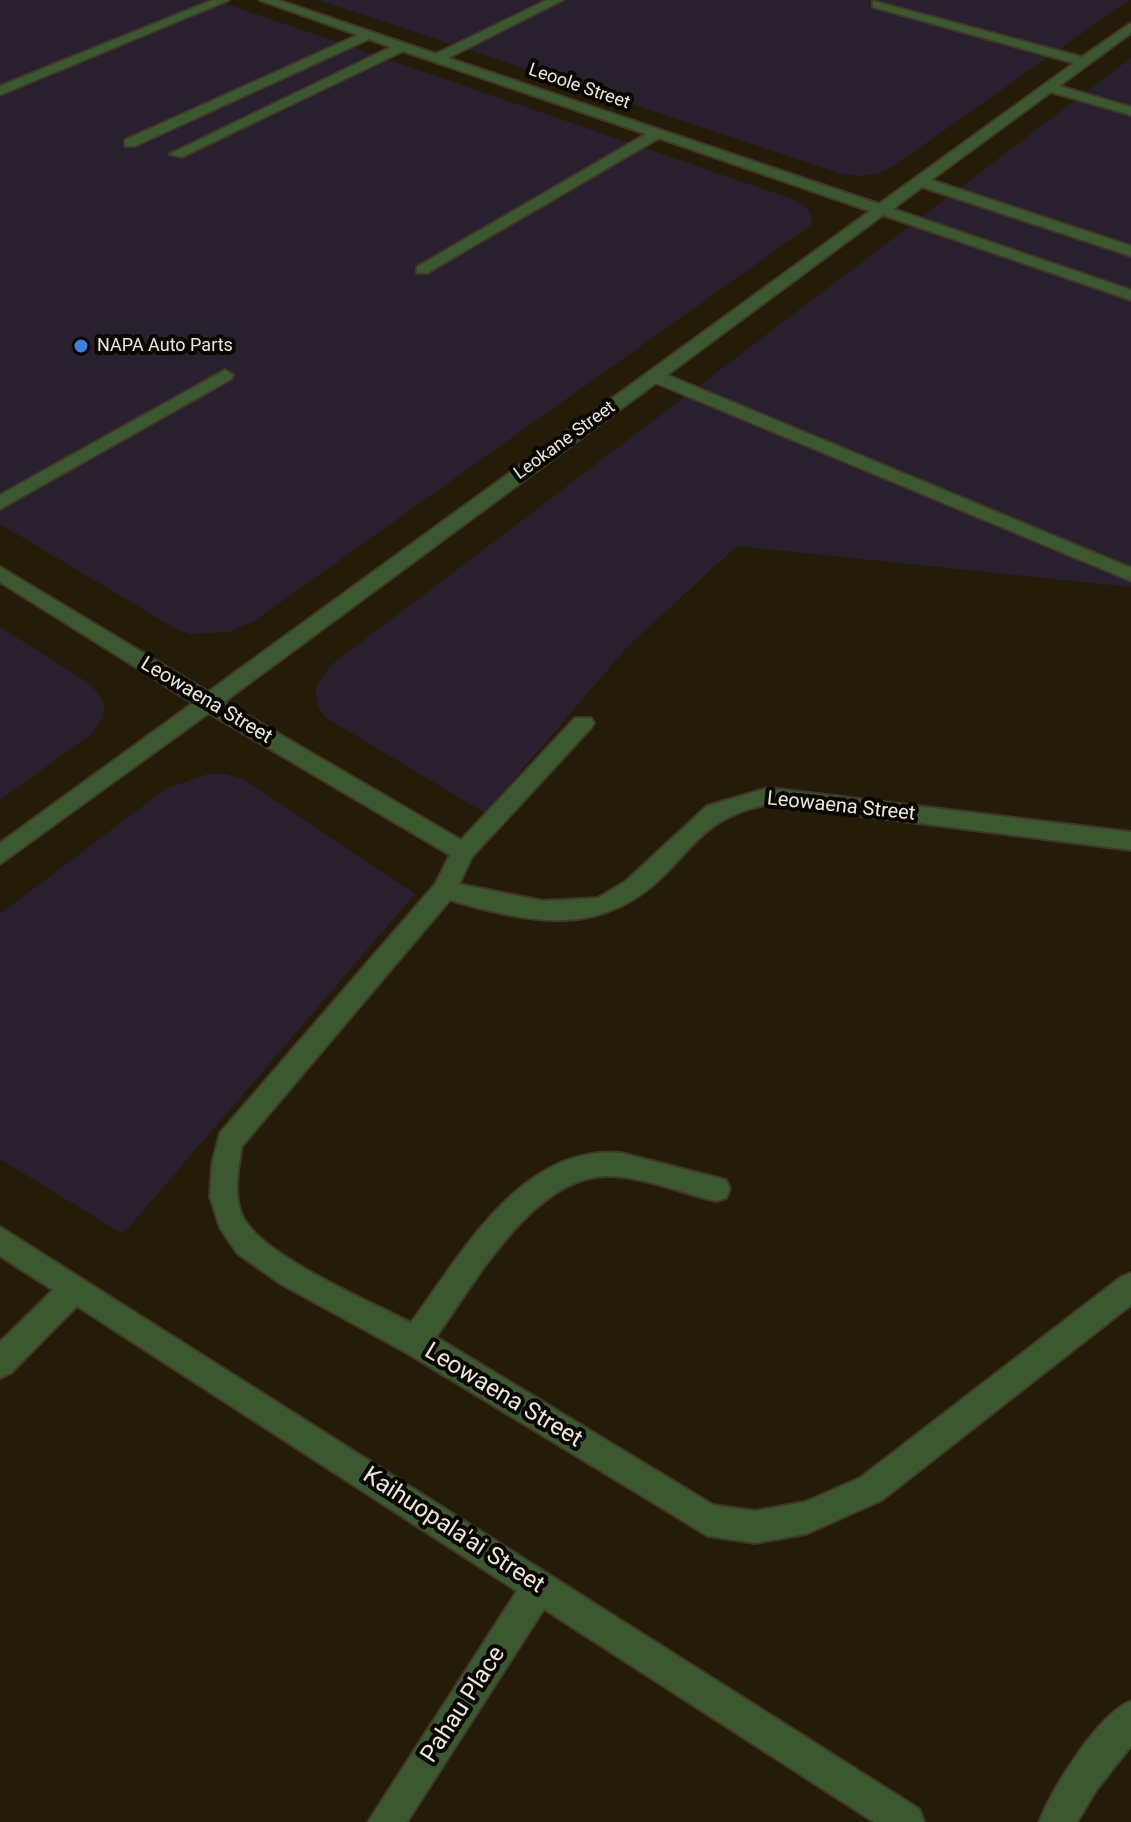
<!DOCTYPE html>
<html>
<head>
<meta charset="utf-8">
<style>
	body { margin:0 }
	canvas { display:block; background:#241b09 }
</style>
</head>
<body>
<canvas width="1131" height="1822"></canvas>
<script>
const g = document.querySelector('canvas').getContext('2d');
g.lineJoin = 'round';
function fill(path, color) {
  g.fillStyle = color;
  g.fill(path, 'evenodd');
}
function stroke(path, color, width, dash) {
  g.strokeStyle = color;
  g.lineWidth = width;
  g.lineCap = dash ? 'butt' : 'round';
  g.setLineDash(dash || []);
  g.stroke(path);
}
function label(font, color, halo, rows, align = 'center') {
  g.font = font + ' Roboto,sans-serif';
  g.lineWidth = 8;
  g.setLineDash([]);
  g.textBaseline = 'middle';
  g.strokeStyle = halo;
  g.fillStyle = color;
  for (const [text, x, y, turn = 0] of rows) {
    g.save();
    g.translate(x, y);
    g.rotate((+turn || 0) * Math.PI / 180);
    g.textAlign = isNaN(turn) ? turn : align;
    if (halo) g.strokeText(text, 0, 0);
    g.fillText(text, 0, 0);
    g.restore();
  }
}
fill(new Path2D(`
	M 0,0 L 215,0 L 795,200 L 809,210 L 812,220 L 811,225 L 254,621 L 229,632 L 191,634 L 176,629 L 0,524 Z
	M 318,0 L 1129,0 L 895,165 L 880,173 L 861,176 L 839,173 Z
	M 1131,58 L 1131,587 L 737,546 L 628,646 L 485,813 L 325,717 L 318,708 L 315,688 L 330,666 Z
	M 0,627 L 90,684 L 102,699 L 104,707 L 103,717 L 93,733 L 0,800 Z
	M 208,774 L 225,774 L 243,779 L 415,894 L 123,1234 L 0,1159 L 0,914 L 167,788 Z`), '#28202f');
const minor = new Path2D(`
	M 213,0 L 229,0 L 0,95 L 0,86 Z
	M 260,0 L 278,0 L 436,54 L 547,0 L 563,0 L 448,58 L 879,204 L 1074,63 L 873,7 L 873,1 L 1082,57 L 1131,23 L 1131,33 L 1059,86 L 1131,107 L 1131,115 L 1051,92 L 931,180 L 1131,246 L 1131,256 L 922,187 L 893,209 L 1131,290 L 1131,300 L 883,215 L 667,375 L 1131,568 L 1131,581 L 656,383 L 224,702 L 461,840 L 575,718 L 591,718 L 594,723 L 591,728 L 472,857 L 459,884 L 543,901 L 598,898 L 625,882 L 707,806 L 768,788 L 1131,832 L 1131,850 L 768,804 C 715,816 704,833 668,871 C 603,939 532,924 450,900 L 242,1146 C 238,1168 232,1198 244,1219 C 266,1258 370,1301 411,1323 C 461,1255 521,1144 621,1153 L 726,1180 L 730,1189 L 726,1198 L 716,1201 C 681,1193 645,1177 609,1176 C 534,1175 474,1284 436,1337 L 713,1505 L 755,1511 L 805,1502 L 860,1478 L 1121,1277 L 1131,1273 L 1131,1305 L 882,1500 L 806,1534 L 755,1543 L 708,1536 L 407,1353 L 281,1284 L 237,1253 L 220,1228 L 210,1197 L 212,1164 L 220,1133 L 436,883 L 450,855 L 209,713 L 0,864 L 0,843 L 193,703 L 0,582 L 0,567 L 208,692 L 870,211 L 659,138 L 427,273 L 417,273 L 417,267 L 646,134 L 403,51 L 182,157 L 170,154 L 391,47 L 369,39 L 135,146 L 125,146 L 125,140 L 358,35 Z
	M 225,370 L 233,375 L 231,379 L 0,509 L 0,495 Z
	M 0,1227 L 919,1809 L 924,1822 L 874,1822 L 544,1609 L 407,1822 L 368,1822 L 517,1591 L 77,1306 L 11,1373 L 0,1378 L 0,1342 L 53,1290 L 0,1256 Z
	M 1131,1701 L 1131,1746 L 1097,1789 L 1077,1822 L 1039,1822 C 1053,1788 1097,1715 1131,1701 Z`);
stroke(minor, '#403826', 4);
fill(minor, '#3c5831');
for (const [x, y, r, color] of [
	[81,346,8,"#3f7fe0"]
]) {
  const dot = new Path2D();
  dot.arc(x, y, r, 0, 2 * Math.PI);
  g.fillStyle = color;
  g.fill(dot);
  stroke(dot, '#0a0702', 3);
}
label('18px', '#ede7db', '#0a0702', [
	["Leoole Street",579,87,19],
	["Leokane Street",565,441,-36]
]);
label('18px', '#ede7db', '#0a0702', [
	["NAPA Auto Parts",97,346]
], 'left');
label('20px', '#ede7db', '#0a0702', [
	["Leowaena Street",206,701,31],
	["Leowaena Street",841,807,6]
]);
label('24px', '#ede7db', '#0a0702', [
	["Leowaena Street",503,1396,31],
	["Kaihuopala'ai Street",453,1531,33],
	["Pahau Place",464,1705,-57]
]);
</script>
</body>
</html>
